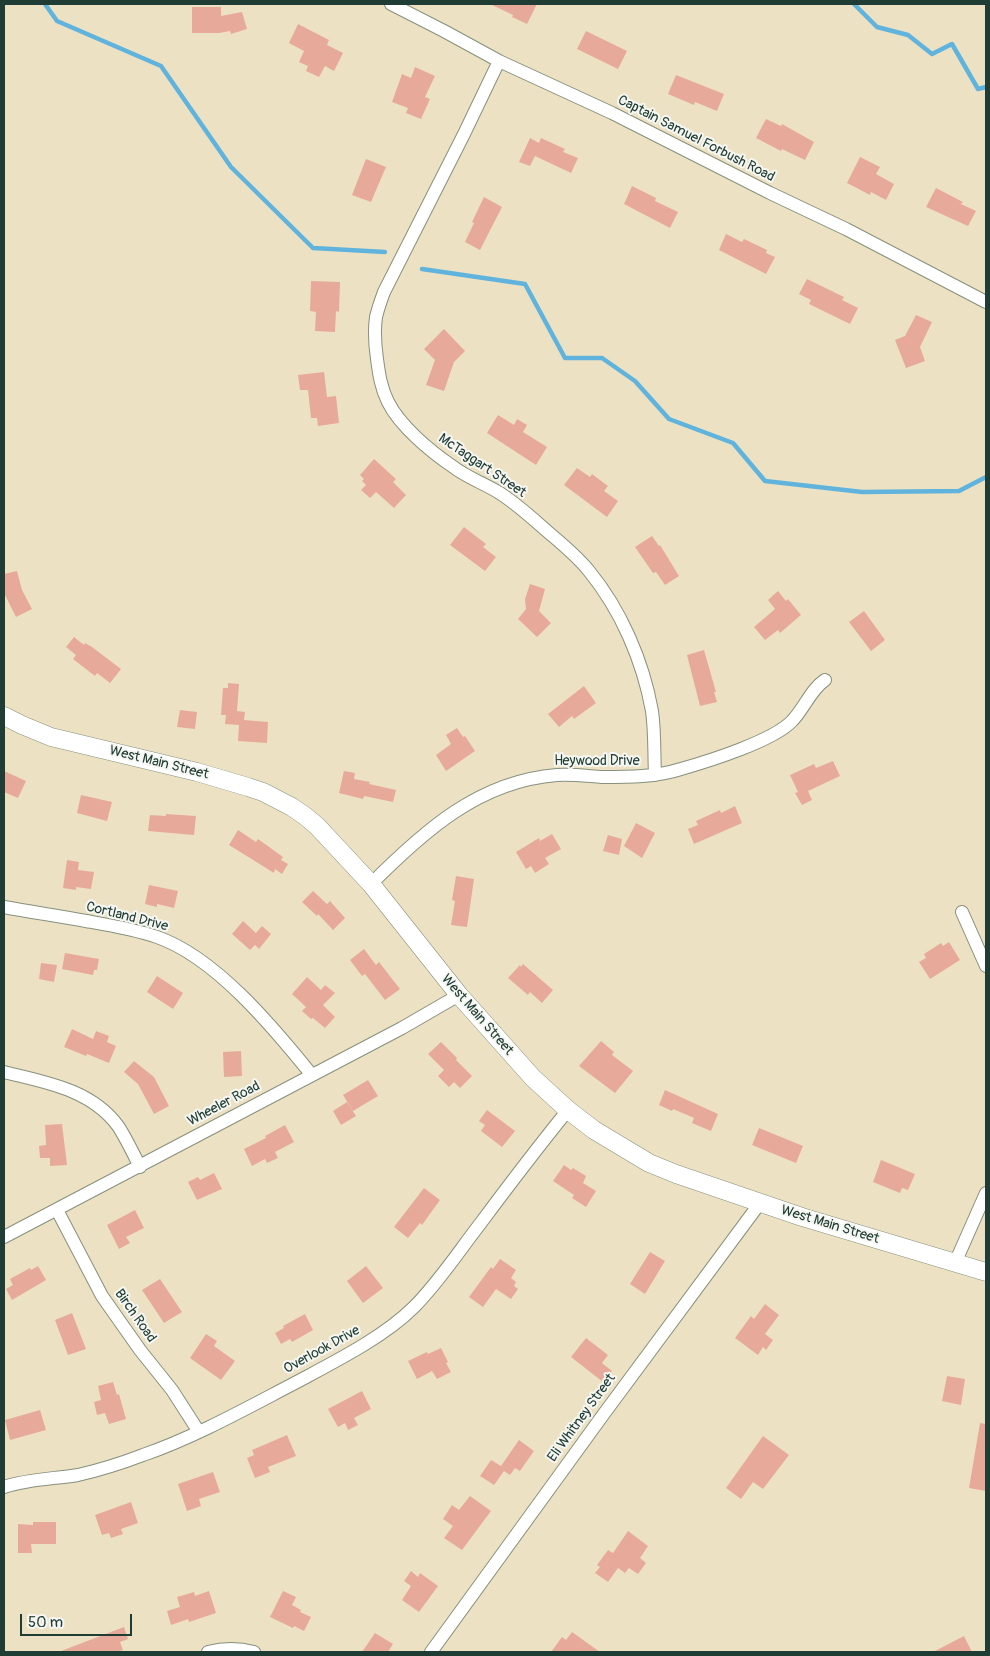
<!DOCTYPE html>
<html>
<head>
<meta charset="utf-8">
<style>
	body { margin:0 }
	#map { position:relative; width:990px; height:1656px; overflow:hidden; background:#ece2c3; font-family:Pangolin,sans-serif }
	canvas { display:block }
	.frame { position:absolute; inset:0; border:5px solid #1f3d34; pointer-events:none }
	.scale { position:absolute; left:20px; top:1614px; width:112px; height:22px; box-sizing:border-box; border:2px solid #1f3d34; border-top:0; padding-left:6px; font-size:15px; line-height:18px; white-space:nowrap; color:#1f3d34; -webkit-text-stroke:4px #f6f6f2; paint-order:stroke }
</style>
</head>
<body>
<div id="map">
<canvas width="990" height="1656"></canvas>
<div class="frame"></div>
<div class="scale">50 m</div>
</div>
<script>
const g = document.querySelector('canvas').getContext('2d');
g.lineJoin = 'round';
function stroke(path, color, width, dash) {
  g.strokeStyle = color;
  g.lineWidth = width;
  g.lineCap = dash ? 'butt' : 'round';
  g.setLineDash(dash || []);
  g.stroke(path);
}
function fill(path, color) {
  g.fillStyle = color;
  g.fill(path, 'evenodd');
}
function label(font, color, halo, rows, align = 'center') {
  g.font = font + ' Pangolin,sans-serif';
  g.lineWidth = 4;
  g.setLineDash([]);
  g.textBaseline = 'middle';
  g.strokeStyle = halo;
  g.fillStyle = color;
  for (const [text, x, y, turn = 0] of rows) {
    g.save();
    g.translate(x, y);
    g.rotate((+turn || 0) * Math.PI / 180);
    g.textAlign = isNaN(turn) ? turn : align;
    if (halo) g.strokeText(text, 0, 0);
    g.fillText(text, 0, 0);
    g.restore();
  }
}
stroke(new Path2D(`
	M 45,4 L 57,21 L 161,66 L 231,167 L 313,248 L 385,252
	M 854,4 L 877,27 L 908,35 L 932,54 L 952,44 L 978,89 L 986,87
	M 422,269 L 525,284 L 565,358 L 602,358 L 635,381 L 669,419 L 733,443 L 765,481 L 862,492 L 959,491 L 986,477`), '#60b3dc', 4.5);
fill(new Path2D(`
	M 490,4 L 537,4 L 527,24 L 512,17 L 513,15 Z
	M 192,7 L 221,7 L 221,16 L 242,12 L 247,29 L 231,34 L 230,31 L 219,33 L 192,33 Z
	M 298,24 L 329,40 L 327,45 L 343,53 L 334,71 L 325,66 L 319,77 L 306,71 L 308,66 L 299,62 L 304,51 L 289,43 Z
	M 586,31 L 627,51 L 618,69 L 577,49 Z
	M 415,67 L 435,76 L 425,97 L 430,99 L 421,119 L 406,113 L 408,108 L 392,102 L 402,74 L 411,78 Z
	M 676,75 L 724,94 L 717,111 L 695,102 L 694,105 L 668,94 Z
	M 766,119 L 781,126 L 782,124 L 814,142 L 805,160 L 782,149 L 781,151 L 756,138 Z
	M 530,138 L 539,143 L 541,138 L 565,149 L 563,152 L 578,158 L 571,173 L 535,156 L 530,166 L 519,162 Z
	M 860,157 L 880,167 L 876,174 L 894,184 L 886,200 L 871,192 L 870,195 L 847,183 Z
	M 366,159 L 386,167 L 371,202 L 352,195 Z
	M 632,186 L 656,198 L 655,201 L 678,212 L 670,228 L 624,204 Z
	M 936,188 L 963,202 L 961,204 L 976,211 L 968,226 L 926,207 Z
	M 484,197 L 502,207 L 480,250 L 465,242 L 474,223 L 472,222 Z
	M 726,234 L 742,242 L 744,239 L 767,250 L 766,253 L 775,257 L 766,274 L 719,250 Z
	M 807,279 L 844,297 L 842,300 L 858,308 L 850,324 L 809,304 L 811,300 L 799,294 Z
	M 311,281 L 340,282 L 339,312 L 336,311 L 335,332 L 315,331 L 316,312 L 310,311 Z
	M 916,315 L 932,322 L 920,347 L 925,361 L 906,368 L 895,340 L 905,336 Z
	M 444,329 L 465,351 L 454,362 L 444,391 L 426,385 L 435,360 L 424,349 Z
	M 324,372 L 327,397 L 336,396 L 339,423 L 318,426 L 317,418 L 311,418 L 308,390 L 300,390 L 298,375 Z
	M 498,415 L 514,425 L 517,419 L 527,425 L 523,432 L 547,447 L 536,465 L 487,433 Z
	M 374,459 L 396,479 L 393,482 L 406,495 L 394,508 L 376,492 L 370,498 L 361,490 L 366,485 L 362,481 L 364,479 L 360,475 Z
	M 577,468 L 590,477 L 592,474 L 608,486 L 604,491 L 618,501 L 607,517 L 564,485 Z
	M 464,527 L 486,544 L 483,547 L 496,557 L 485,571 L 450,545 Z
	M 652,536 L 659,546 L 660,545 L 679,576 L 665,585 L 656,572 L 653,573 L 635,547 Z
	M 17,571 L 22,590 L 32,609 L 16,617 L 4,593 L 4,574 Z
	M 530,584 L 545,589 L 539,611 L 551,623 L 537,637 L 518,619 L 526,609 L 525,599 Z
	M 778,591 L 786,601 L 788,599 L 801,615 L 780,633 L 778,630 L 765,640 L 754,627 L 775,609 L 768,600 Z
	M 864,611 L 885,640 L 871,651 L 849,622 Z
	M 74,637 L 84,645 L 85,643 L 92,647 L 121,669 L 110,683 L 97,673 L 95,676 L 73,659 L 76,655 L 66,647 Z
	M 704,650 L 716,692 L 714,692 L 717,702 L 700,706 L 687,655 Z
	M 228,683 L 239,684 L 237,711 L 245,712 L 244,720 L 268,722 L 267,743 L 238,741 L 239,725 L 225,724 L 226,715 L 221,715 L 223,688 L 228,688 Z
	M 584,686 L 596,703 L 574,719 L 572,716 L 559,727 L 548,714 Z
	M 180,710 L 197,712 L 195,729 L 177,727 Z
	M 457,728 L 463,737 L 465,736 L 475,751 L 446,771 L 436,755 L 451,744 L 446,735 Z
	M 833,761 L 840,776 L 808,791 L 812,800 L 802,805 L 795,793 L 798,792 L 790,775 L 814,764 L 816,768 Z
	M 4,771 L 26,781 L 18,798 L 4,792 Z
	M 344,771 L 355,773 L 354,779 L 370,782 L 369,784 L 396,790 L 393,802 L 364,796 L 363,799 L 339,793 Z
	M 81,795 L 112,802 L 107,821 L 77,813 Z
	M 735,806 L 742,823 L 694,844 L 688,829 L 698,825 L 696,821 L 720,810 L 721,813 Z
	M 166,814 L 196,816 L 194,835 L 148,831 L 150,815 L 166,816 Z
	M 636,823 L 655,833 L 642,858 L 624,846 Z
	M 238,830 L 256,842 L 258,839 L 283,857 L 281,860 L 288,864 L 282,874 L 275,869 L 274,873 L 229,845 Z
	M 552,834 L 561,849 L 545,858 L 549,864 L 535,873 L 531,866 L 526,869 L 516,852 L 539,838 L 540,841 Z
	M 608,835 L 622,839 L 619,855 L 603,851 Z
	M 67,860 L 79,862 L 78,870 L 94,872 L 91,889 L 76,887 L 76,890 L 63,888 Z
	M 456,876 L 474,879 L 467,927 L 451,925 L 455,901 L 452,900 Z
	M 149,885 L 178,891 L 174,908 L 157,904 L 157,907 L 145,904 Z
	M 313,891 L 327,904 L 330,901 L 345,918 L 333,930 L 318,914 L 317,916 L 302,902 Z
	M 243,921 L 256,933 L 262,926 L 271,934 L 259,949 L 255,945 L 250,950 L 232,934 Z
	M 949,942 L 960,960 L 930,979 L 919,962 L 926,958 L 924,954 L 941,943 L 943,946 Z
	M 364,949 L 376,965 L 379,962 L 400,989 L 385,1000 L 365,974 L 362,976 L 350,960 Z
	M 65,953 L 99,959 L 97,970 L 94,970 L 93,975 L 62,969 Z
	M 41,963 L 57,965 L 54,982 L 39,979 Z
	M 523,964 L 553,990 L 542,1003 L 530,992 L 528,995 L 508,978 L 520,965 L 521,967 Z
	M 157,976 L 183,993 L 173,1009 L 147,992 Z
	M 307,977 L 321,990 L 325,985 L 335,993 L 323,1005 L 335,1017 L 325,1028 L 313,1018 L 311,1019 L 302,1011 L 306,1007 L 292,994 Z
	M 72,1029 L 93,1039 L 96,1031 L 109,1036 L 107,1042 L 116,1046 L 109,1063 L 87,1054 L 86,1056 L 64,1047 Z
	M 601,1041 L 614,1052 L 612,1055 L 633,1071 L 615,1093 L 579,1066 Z
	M 441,1042 L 457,1058 L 456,1060 L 472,1076 L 460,1088 L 454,1082 L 449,1087 L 438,1076 L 444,1070 L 428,1054 Z
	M 241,1051 L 242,1076 L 224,1077 L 223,1052 Z
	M 134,1061 L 154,1077 L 169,1106 L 154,1114 L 138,1084 L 124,1072 Z
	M 368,1080 L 378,1096 L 353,1111 L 343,1095 Z
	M 665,1090 L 718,1114 L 711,1131 L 692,1123 L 694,1118 L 673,1109 L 672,1111 L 659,1105 Z
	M 347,1102 L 356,1116 L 341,1125 L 333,1111 Z
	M 487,1110 L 515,1131 L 502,1147 L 481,1131 L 485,1125 L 479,1121 Z
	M 62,1124 L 67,1165 L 50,1166 L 50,1158 L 40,1158 L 39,1146 L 46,1145 L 45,1125 Z
	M 285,1125 L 294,1142 L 275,1152 L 278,1158 L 267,1163 L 265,1159 L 252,1166 L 244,1149 L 266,1138 L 265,1136 Z
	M 759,1128 L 803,1146 L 796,1163 L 752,1145 Z
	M 881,1160 L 915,1174 L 908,1190 L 902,1188 L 900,1193 L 873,1182 Z
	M 564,1165 L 571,1170 L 573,1168 L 586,1176 L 583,1183 L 596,1191 L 586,1207 L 572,1198 L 574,1195 L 553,1181 Z
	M 214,1173 L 222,1189 L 197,1200 L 188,1182 L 198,1177 L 200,1180 Z
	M 424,1188 L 440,1200 L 422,1225 L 420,1223 L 408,1238 L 394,1227 Z
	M 135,1210 L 144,1228 L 126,1237 L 130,1243 L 119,1249 L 107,1225 Z
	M 650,1252 L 665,1261 L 645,1294 L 630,1284 Z
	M 500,1259 L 516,1270 L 511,1278 L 516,1282 L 514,1286 L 518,1289 L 511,1299 L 496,1289 L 483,1307 L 469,1297 L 491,1267 L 493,1269 Z
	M 38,1266 L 46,1280 L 12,1300 L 6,1289 L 13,1285 L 10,1279 L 30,1268 L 31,1270 Z
	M 366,1266 L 383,1288 L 363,1303 L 347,1281 Z
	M 160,1279 L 182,1312 L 164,1323 L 142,1290 Z
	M 765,1304 L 779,1315 L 765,1334 L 773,1340 L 766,1350 L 763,1347 L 758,1355 L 735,1338 L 751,1316 L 754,1319 Z
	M 72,1313 L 86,1349 L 68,1355 L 55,1320 Z
	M 305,1314 L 313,1330 L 292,1342 L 290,1339 L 281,1344 L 275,1333 L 284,1328 L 283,1326 Z
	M 206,1334 L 217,1341 L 214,1346 L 235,1361 L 221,1380 L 190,1358 Z
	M 586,1338 L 608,1355 L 602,1363 L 612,1371 L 603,1382 L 571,1357 Z
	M 441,1348 L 448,1362 L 446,1363 L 451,1372 L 437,1379 L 432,1371 L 417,1379 L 408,1361 L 427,1352 L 428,1354 Z
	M 947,1376 L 965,1379 L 961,1405 L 942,1401 Z
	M 113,1382 L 117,1395 L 119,1394 L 126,1419 L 109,1424 L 105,1413 L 97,1415 L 94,1402 L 101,1400 L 98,1386 Z
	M 362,1391 L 371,1409 L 354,1418 L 358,1425 L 348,1430 L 345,1423 L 338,1427 L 328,1409 Z
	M 40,1410 L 46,1430 L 10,1440 L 5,1420 Z
	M 980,1423 L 986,1424 L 986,1491 L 969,1488 Z
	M 287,1435 L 296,1456 L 268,1467 L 270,1472 L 255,1478 L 247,1458 L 254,1455 L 252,1450 Z
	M 763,1436 L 789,1455 L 763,1489 L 753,1482 L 741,1499 L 726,1488 Z
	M 519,1440 L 534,1451 L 520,1471 L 515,1468 L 510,1475 L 504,1471 L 494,1485 L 480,1476 L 491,1460 L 501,1466 Z
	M 213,1472 L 220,1492 L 199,1499 L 201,1506 L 187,1511 L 178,1484 Z
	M 470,1496 L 491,1511 L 462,1550 L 444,1538 L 453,1526 L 443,1519 L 452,1505 L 459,1510 Z
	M 131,1502 L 138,1523 L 121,1529 L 123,1534 L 111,1538 L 109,1533 L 102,1535 L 95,1515 Z
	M 33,1522 L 56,1522 L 56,1544 L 31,1544 L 32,1553 L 18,1553 L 18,1524 L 33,1525 Z
	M 628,1531 L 648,1546 L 640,1558 L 646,1563 L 638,1574 L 629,1568 L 625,1573 L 618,1568 L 608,1582 L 595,1573 L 600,1567 L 597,1565 L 608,1550 L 613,1553 Z
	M 411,1571 L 418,1577 L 420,1573 L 438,1586 L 419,1612 L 402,1600 L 411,1586 L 404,1581 Z
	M 209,1591 L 216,1613 L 189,1622 L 188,1619 L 171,1625 L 167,1611 L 180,1607 L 177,1597 L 194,1592 L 195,1596 Z
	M 283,1591 L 296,1597 L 292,1605 L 301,1610 L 300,1612 L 311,1617 L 304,1631 L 294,1626 L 293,1628 L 270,1617 Z
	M 124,1627 L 128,1639 L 120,1642 L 123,1650 L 116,1652 L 61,1652 L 61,1651 Z
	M 572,1632 L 600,1652 L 551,1652 L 562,1637 L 566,1640 Z
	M 375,1633 L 393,1644 L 388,1652 L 362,1652 Z
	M 964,1636 L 972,1652 L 933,1652 Z`), '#e7aa9a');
const street = new Path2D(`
	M 391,4 L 444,31 L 499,61 L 612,113 L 770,193 L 846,229 L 986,302
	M 499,61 L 464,134 L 384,292 C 381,300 378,309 376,317 C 374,331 375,345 377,359 C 379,374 381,388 388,402 C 400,426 430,451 452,466 C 466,477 483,483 498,492 C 516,503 532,518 548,532 C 562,544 577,556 589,571 C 621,610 643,661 652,711 C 655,732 654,754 655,775
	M 371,884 C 424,831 479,781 557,775 C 572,774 587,776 602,777 C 629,777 656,777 681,769 C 709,761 773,741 792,721 C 804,709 811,689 825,680
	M 4,907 C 31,912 59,916 86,921 C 109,925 134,929 157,937 C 215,957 273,1027 311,1074
	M 962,912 L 986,966
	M 4,1072 C 44,1082 91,1089 118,1126 C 126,1138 133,1153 140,1167
	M 57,1210 L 102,1296 L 140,1350 L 172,1390 L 199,1432
	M 4,1237 L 402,1028 L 459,995
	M 955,1263 L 986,1193
	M 4,1487 C 28,1479 53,1479 78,1475 C 100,1470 122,1463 143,1455 C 195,1437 245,1409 293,1384 C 332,1363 383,1338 414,1307 C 439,1282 459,1251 480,1224 C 509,1185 538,1147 568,1110
	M 208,1652 C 223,1648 239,1648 254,1652
	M 431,1652 L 603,1415 L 760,1203`);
const secondary = new Path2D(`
	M 4,716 L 22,725 L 51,737 L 197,772 L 248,787 L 263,792 L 292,807 L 305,816 L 317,826 L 371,884 L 459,995 L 533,1078 L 568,1110 L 594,1130 L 649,1163 L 676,1174 L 802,1217 L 986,1272`);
stroke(street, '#86907c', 14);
stroke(secondary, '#86907c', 19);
stroke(street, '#fff', 12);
stroke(secondary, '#fff', 18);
label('14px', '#1f3d34', '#f6f6f2', [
	["Captain Samuel Forbush Road",696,139,27],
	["McTaggart Street",482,466,34],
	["Heywood Drive",597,761],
	["West Main Street",159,763,14],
	["Cortland Drive",127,917,14],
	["West Main Street",477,1015,49],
	["Wheeler Road",224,1104,-28],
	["West Main Street",830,1225,17],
	["Birch Road",135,1316,55],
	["Overlook Drive",322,1350,-29],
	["Eli Whitney Street",582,1418,-54]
]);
</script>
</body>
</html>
